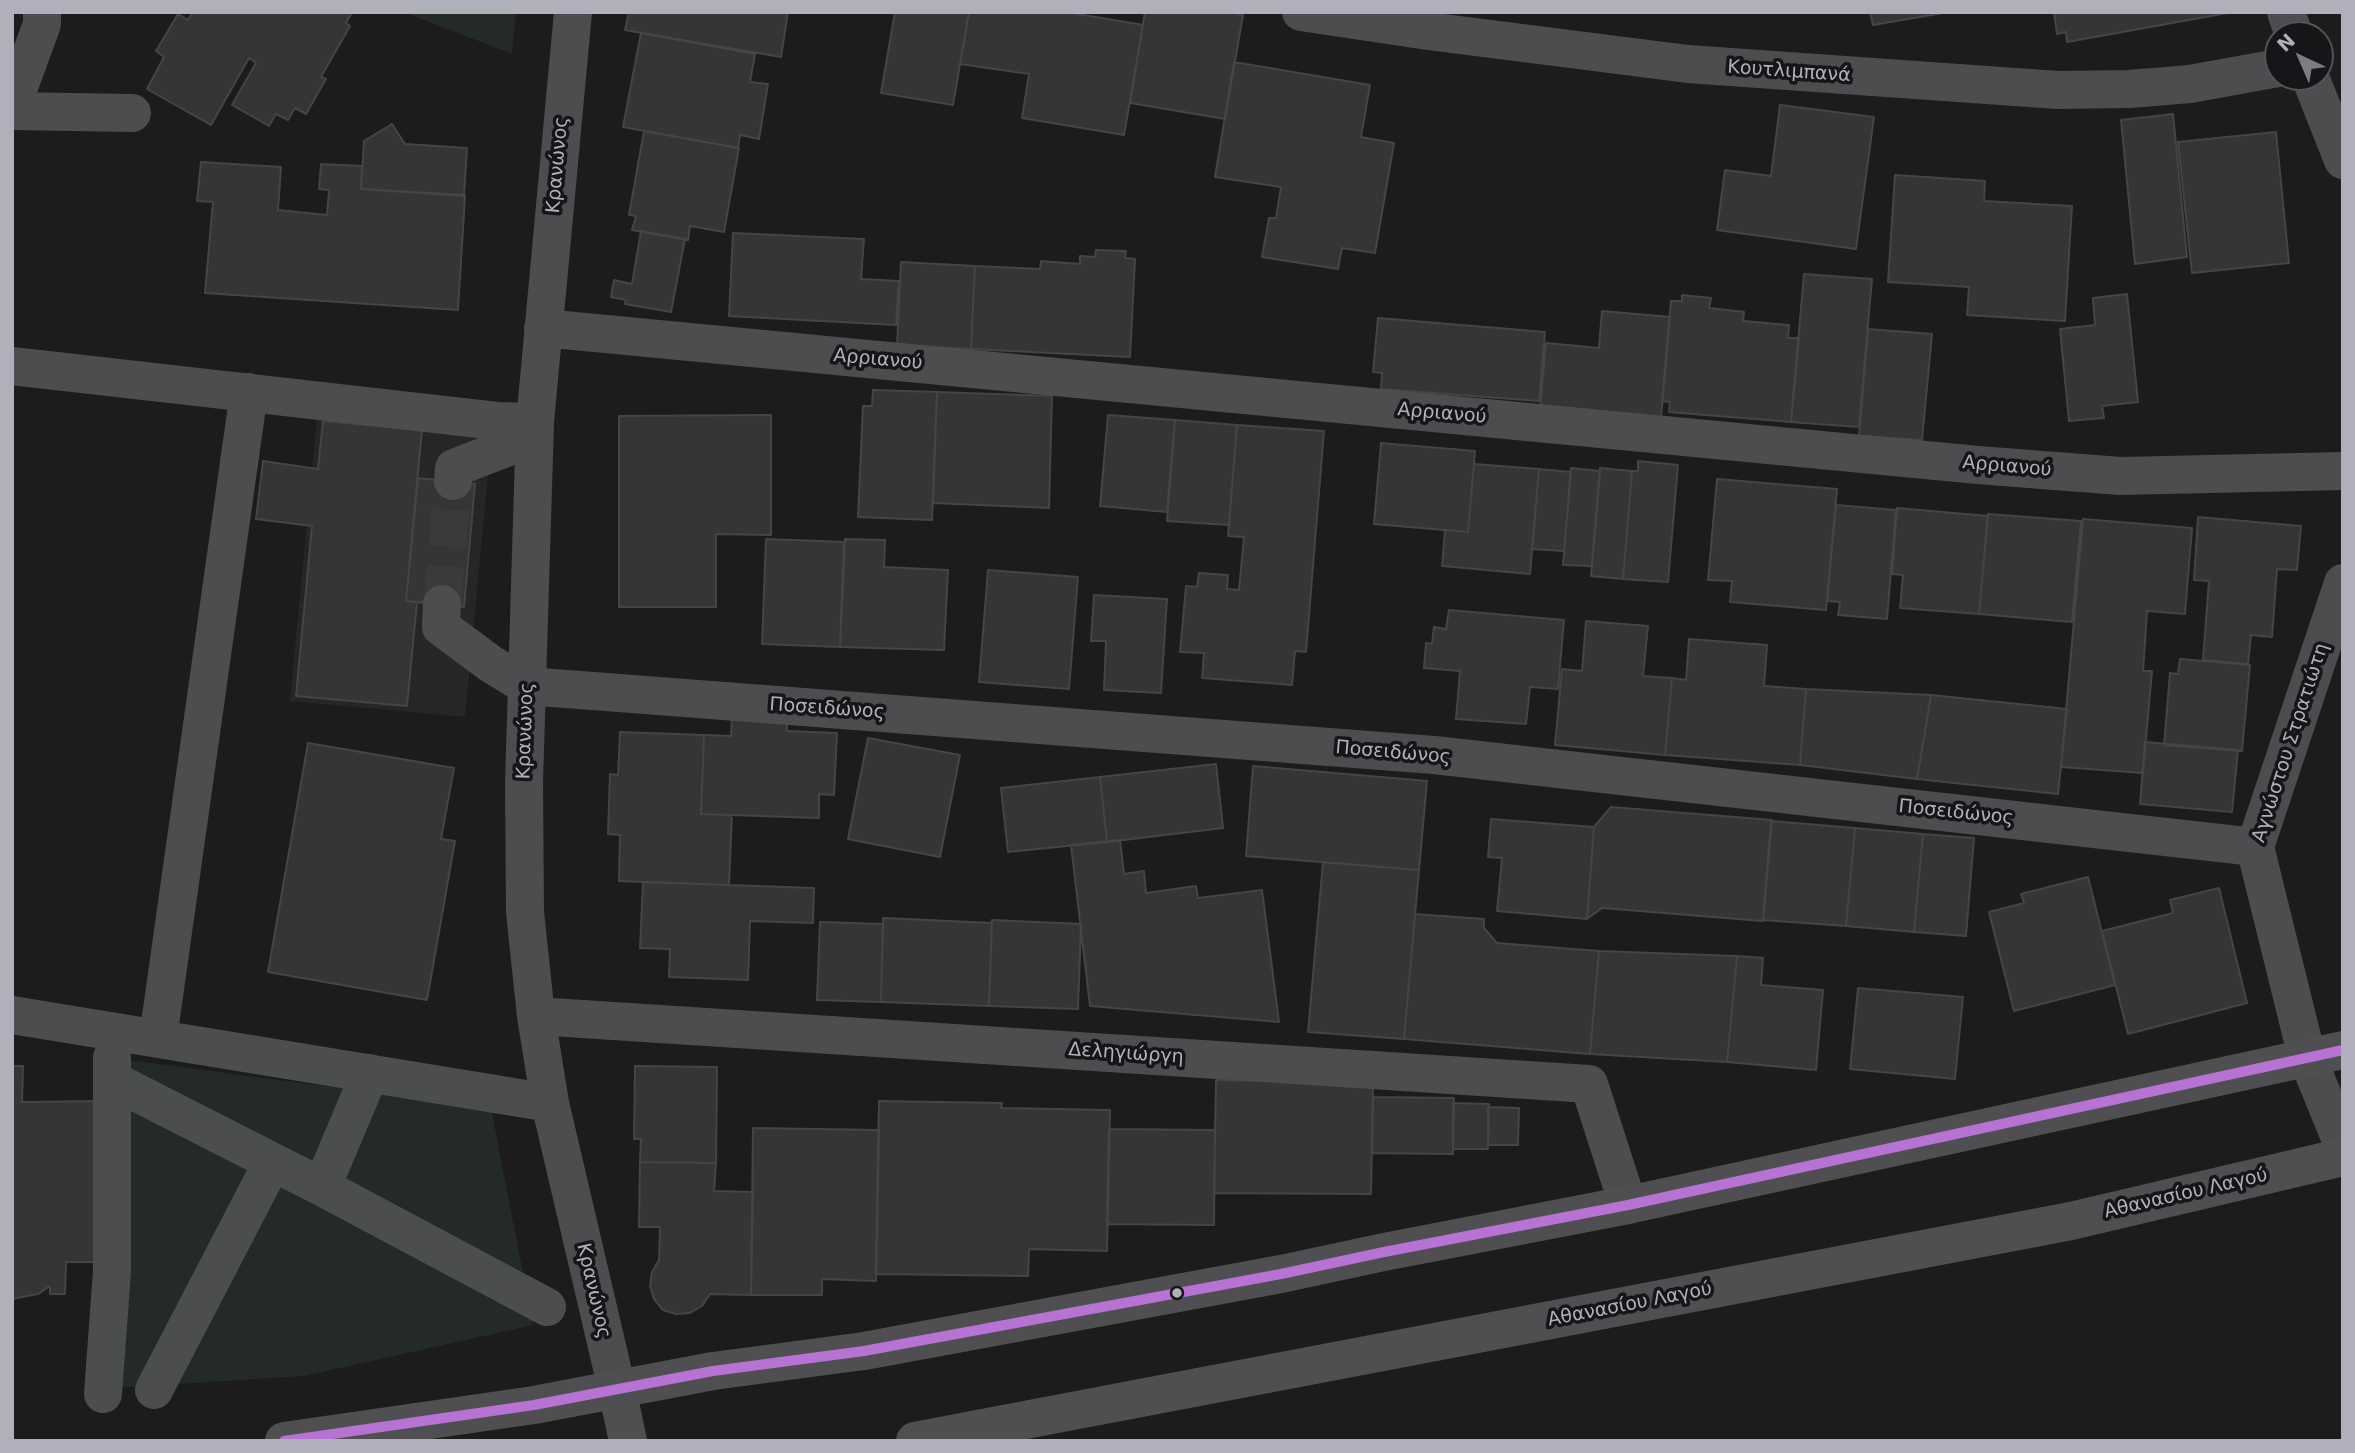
<!DOCTYPE html>
<html>
<head>
<meta charset="utf-8">
<style>
	body { margin:0 }
	#map { position:relative; width:2355px; height:1453px; overflow:hidden; background:#1c1c1c; font-family:"DejaVu Sans",sans-serif }
	canvas { display:block }
	.frame { position:absolute; inset:0; border:14px solid #afb0bb; pointer-events:none }
	.north { position:absolute; left:2264px; top:21px; width:70px; height:70px; box-sizing:border-box; background:#161618; border:2px solid #535459; border-radius:50%; rotate:316deg; font-size:19px; font-weight:700; line-height:28px; text-align:center; color:#afb0bb }
	.north::after { content:''; display:block; margin:auto; width:24px; height:32px; background:#7c7c83; clip-path:polygon(50% 0,100% 100%,50% 72%,0 100%) }
</style>
</head>
<body>
<div id="map">
<canvas width="2355" height="1453"></canvas>
<div class="frame"></div>
<div class="north">N</div>
</div>
<script>
const g = document.querySelector('canvas').getContext('2d');
g.lineJoin = 'round';
function fill(path, color) {
  g.fillStyle = color;
  g.fill(path, 'evenodd');
}
function stroke(path, color, width, dash) {
  g.strokeStyle = color;
  g.lineWidth = width;
  g.lineCap = dash ? 'butt' : 'round';
  g.setLineDash(dash || []);
  g.stroke(path);
}
function label(font, color, halo, rows, align = 'center') {
  g.font = font + ' "DejaVu Sans",sans-serif';
  g.lineWidth = 7;
  g.setLineDash([]);
  g.textBaseline = 'middle';
  g.strokeStyle = halo;
  g.fillStyle = color;
  for (const [text, x, y, turn = 0] of rows) {
    g.save();
    g.translate(x, y);
    g.rotate((+turn || 0) * Math.PI / 180);
    g.textAlign = isNaN(turn) ? turn : align;
    if (halo) g.strokeText(text, 0, 0);
    g.fillText(text, 0, 0);
    g.restore();
  }
}
fill(new Path2D(`
	M 317,417 L 492,433 L 465,717 L 290,701 Z`), '#262628');
fill(new Path2D(`
	M 404,12 L 516,12 L 512,54 Z
	M 120,1059 L 491,1108 L 533,1325 L 304,1376 L 114,1388 Z`), '#242b26');
const building = new Path2D(`
	M 193,12 L 352,12 L 346,23 L 350,26 L 321,77 L 326,79 L 306,114 L 295,108 L 288,120 L 276,114 L 269,126 L 232,105 L 256,63 L 249,58 L 211,125 L 147,89 L 164,57 L 156,51 L 178,14 L 188,20 Z
	M 629,12 L 788,12 L 781,57 L 625,30 Z
	M 895,12 L 969,12 L 953,105 L 881,93 Z
	M 969,12 L 1066,12 L 1143,25 L 1124,135 L 1022,118 L 1029,74 L 960,64 Z
	M 1145,12 L 1229,12 L 1243,15 L 1225,119 L 1130,103 Z
	M 1870,12 L 1949,12 L 1873,25 Z
	M 2054,12 L 2233,12 L 2067,42 L 2066,32 L 2057,34 Z
	M 641,33 L 755,54 L 750,82 L 768,84 L 759,139 L 740,135 L 738,148 L 623,127 Z
	M 1234,62 L 1370,85 L 1361,137 L 1394,143 L 1375,253 L 1342,248 L 1338,269 L 1262,257 L 1269,218 L 1276,218 L 1281,187 L 1215,177 Z
	M 1780,105 L 1874,117 L 1856,249 L 1717,230 L 1725,170 L 1771,176 Z
	M 2173,114 L 2187,257 L 2135,264 L 2121,120 Z
	M 392,124 L 405,144 L 467,148 L 464,195 L 361,189 L 364,141 Z
	M 644,131 L 739,148 L 724,232 L 690,226 L 688,240 L 632,230 L 636,216 L 629,215 Z
	M 2276,132 L 2289,263 L 2192,273 L 2178,142 Z
	M 201,162 L 281,167 L 278,210 L 327,215 L 329,190 L 319,189 L 321,164 L 362,166 L 361,189 L 465,196 L 458,310 L 205,293 L 213,202 L 197,201 Z
	M 1895,175 L 1985,181 L 1984,201 L 2072,206 L 2065,321 L 1967,315 L 1969,287 L 1888,282 Z
	M 641,231 L 685,239 L 671,312 L 625,304 L 626,300 L 611,297 L 614,280 L 632,284 Z
	M 733,233 L 864,239 L 861,279 L 899,281 L 896,325 L 729,316 Z
	M 1096,250 L 1126,251 L 1125,258 L 1135,259 L 1130,357 L 971,349 L 975,266 L 1040,269 L 1041,261 L 1080,264 L 1080,256 L 1095,257 Z
	M 901,262 L 975,266 L 971,349 L 897,346 Z
	M 1804,274 L 1872,279 L 1859,427 L 1791,422 Z
	M 2127,294 L 2138,402 L 2102,406 L 2104,418 L 2069,421 L 2060,329 L 2095,325 L 2093,298 Z
	M 1682,295 L 1711,298 L 1709,308 L 1744,312 L 1743,321 L 1789,325 L 1788,338 L 1799,338 L 1791,422 L 1669,412 L 1670,402 L 1662,401 L 1671,301 L 1682,301 Z
	M 1602,311 L 1670,317 L 1661,418 L 1540,409 L 1546,343 L 1599,348 Z
	M 1378,318 L 1545,332 L 1539,401 L 1381,389 L 1382,373 L 1373,372 Z
	M 1868,329 L 1932,334 L 1922,440 L 1859,436 Z
	M 873,390 L 937,392 L 932,520 L 858,517 L 863,406 L 872,406 Z
	M 937,392 L 1052,396 L 1049,508 L 933,503 Z
	M 771,415 L 771,535 L 716,534 L 716,607 L 619,607 L 619,416 Z
	M 1108,415 L 1175,420 L 1167,512 L 1100,506 Z
	M 1175,420 L 1237,425 L 1229,525 L 1167,521 Z
	M 323,421 L 422,430 L 406,601 L 417,602 L 407,706 L 296,696 L 312,526 L 256,519 L 263,461 L 318,469 Z
	M 1237,425 L 1324,431 L 1306,652 L 1295,651 L 1292,685 L 1202,678 L 1204,653 L 1180,652 L 1186,586 L 1197,587 L 1199,573 L 1228,575 L 1227,589 L 1239,590 L 1244,537 L 1228,536 Z
	M 1381,443 L 1475,451 L 1468,532 L 1374,524 Z
	M 1638,461 L 1678,465 L 1668,582 L 1623,579 L 1632,471 L 1638,471 Z
	M 1474,464 L 1539,469 L 1530,574 L 1442,566 L 1445,530 L 1468,532 Z
	M 1571,468 L 1600,471 L 1592,566 L 1563,565 Z
	M 1600,468 L 1632,471 L 1623,579 L 1591,576 Z
	M 1539,469 L 1571,472 L 1564,551 L 1532,549 Z
	M 418,478 L 475,484 L 464,607 L 406,601 Z
	M 1717,479 L 1837,489 L 1826,610 L 1730,602 L 1732,581 L 1708,580 Z
	M 1836,505 L 1896,510 L 1887,619 L 1838,615 L 1840,602 L 1827,601 Z
	M 1897,508 L 1988,516 L 1979,614 L 1900,608 L 1903,575 L 1892,574 Z
	M 1988,514 L 2081,521 L 2072,622 L 1979,614 Z
	M 2198,517 L 2301,526 L 2297,570 L 2277,569 L 2272,637 L 2251,635 L 2248,664 L 2203,660 L 2209,581 L 2194,580 Z
	M 2083,519 L 2192,528 L 2185,614 L 2147,611 L 2143,671 L 2152,671 L 2143,773 L 2061,767 Z
	M 766,539 L 844,542 L 840,647 L 762,644 Z
	M 845,539 L 885,540 L 884,567 L 948,570 L 944,650 L 840,647 Z
	M 988,570 L 1078,577 L 1069,689 L 979,682 Z
	M 1094,595 L 1167,599 L 1161,693 L 1104,690 L 1106,641 L 1091,641 Z
	M 1449,610 L 1564,620 L 1558,689 L 1530,687 L 1526,724 L 1456,719 L 1460,671 L 1424,668 L 1426,643 L 1432,644 L 1434,627 L 1446,629 Z
	M 1586,621 L 1648,626 L 1643,676 L 1672,678 L 1665,755 L 1555,745 L 1562,669 L 1582,671 Z
	M 1689,639 L 1767,645 L 1764,686 L 1806,689 L 1800,765 L 1665,755 L 1672,678 L 1686,680 Z
	M 2180,659 L 2250,665 L 2242,751 L 2164,745 L 2170,673 L 2178,674 Z
	M 1806,689 L 1931,695 L 1917,779 L 1800,765 Z
	M 1931,695 L 2067,709 L 2058,794 L 1917,779 Z
	M 732,717 L 787,719 L 787,731 L 837,733 L 834,795 L 819,794 L 819,818 L 701,814 L 704,735 L 731,736 Z
	M 620,732 L 704,735 L 701,814 L 732,815 L 729,885 L 619,881 L 620,835 L 608,834 L 610,774 L 618,775 Z
	M 868,738 L 960,755 L 940,857 L 848,839 Z
	M 2145,742 L 2238,750 L 2232,812 L 2140,804 Z
	M 308,743 L 454,768 L 441,839 L 455,841 L 427,1000 L 268,972 Z
	M 1216,764 L 1223,828 L 1107,842 L 1100,777 Z
	M 1253,766 L 1427,781 L 1419,870 L 1246,856 Z
	M 1100,777 L 1107,842 L 1008,852 L 1001,788 Z
	M 1611,807 L 1772,820 L 1763,921 L 1602,908 L 1587,919 L 1594,827 Z
	M 1491,819 L 1594,827 L 1587,919 L 1497,911 L 1502,858 L 1488,857 Z
	M 1771,821 L 1855,828 L 1846,926 L 1763,920 Z
	M 1855,828 L 1923,834 L 1914,932 L 1846,926 Z
	M 1923,834 L 1974,838 L 1966,936 L 1914,932 Z
	M 1120,840 L 1124,874 L 1144,871 L 1146,893 L 1196,886 L 1198,898 L 1262,890 L 1279,1022 L 1090,1006 L 1071,845 Z
	M 1323,862 L 1419,870 L 1404,1039 L 1308,1032 Z
	M 2088,877 L 2115,985 L 2014,1011 L 1989,912 L 2024,903 L 2021,894 Z
	M 643,882 L 814,888 L 813,923 L 750,921 L 748,980 L 669,977 L 670,949 L 640,948 Z
	M 2219,888 L 2247,1003 L 2128,1034 L 2102,931 L 2173,913 L 2170,900 Z
	M 1415,914 L 1484,919 L 1484,928 L 1497,943 L 1599,951 L 1590,1054 L 1404,1039 Z
	M 883,918 L 992,923 L 989,1006 L 881,1002 Z
	M 992,920 L 1081,924 L 1078,1009 L 989,1006 Z
	M 820,922 L 883,924 L 881,1002 L 817,1000 Z
	M 1599,951 L 1737,956 L 1727,1062 L 1590,1054 Z
	M 1737,956 L 1763,958 L 1761,985 L 1823,990 L 1816,1070 L 1727,1062 Z
	M 1858,988 L 1963,997 L 1955,1079 L 1850,1069 Z
	M 12,1066 L 23,1066 L 22,1102 L 98,1101 L 109,1262 L 66,1262 L 65,1294 L 50,1294 L 50,1286 L 38,1294 L 12,1299 Z
	M 635,1066 L 717,1067 L 716,1163 L 640,1162 L 641,1139 L 634,1139 Z
	M 1216,1080 L 1373,1083 L 1371,1194 L 1214,1193 Z
	M 1373,1097 L 1454,1098 L 1453,1154 L 1372,1153 Z
	M 879,1101 L 1002,1103 L 1001,1108 L 1110,1110 L 1107,1251 L 1029,1249 L 1028,1276 L 876,1274 Z
	M 1453,1103 L 1489,1104 L 1488,1149 L 1453,1149 Z
	M 1488,1107 L 1519,1108 L 1518,1145 L 1488,1145 Z
	M 753,1128 L 879,1130 L 876,1281 L 822,1279 L 822,1295 L 751,1295 Z
	M 1109,1129 L 1215,1130 L 1214,1225 L 1107,1224 Z
	M 640,1162 L 716,1163 L 714,1191 L 753,1192 L 751,1295 L 710,1294 L 702,1306 L 690,1313 L 676,1314 L 663,1310 L 654,1299 L 650,1286 L 652,1272 L 659,1260 L 660,1227 L 639,1227 Z`);
fill(building, '#353536');
stroke(building, '#454548', 2);
stroke(new Path2D(`
	M 442,604 L 453,481`), '#393a3c', 38, [38, 19]);
stroke(new Path2D(`
	M 573,12 L 535,422 L 524,782 L 525,912 L 536,1016 L 550,1103 L 617,1389
	M 1301,12 L 1428,31 L 1688,64 L 2058,90 L 2129,89 L 2190,84 L 2278,68
	M 2286,12 L 2294,35
	M 2310,77 L 2343,160
	M 12,106 L 42,24 L 42,12
	M 12,111 L 132,113
	M 543,328 L 1978,465 L 2120,476 L 2343,471
	M 12,366 L 497,421 L 535,422
	M 453,481 L 454,468 L 534,437
	M 2343,583 L 2255,847 L 2307,1057 L 2343,1145
	M 442,604 L 441,627 L 491,664 L 527,686 L 1434,755 L 2255,847
	M 12,1015 L 550,1103
	M 536,1016 L 1589,1084 L 1628,1205
	M 158,1038 L 249,392
	M 112,1080 L 322,1187 L 547,1307
	M 322,1187 L 370,1073
	M 154,1390 L 272,1163
	M 103,1394 L 112,1271 L 112,1057`), '#4c4d4f', 38);
stroke(new Path2D(`
	M 617,1389 L 628,1441
	M 284,1441 L 534,1405 L 713,1371 L 864,1351 L 1281,1274 L 1384,1252 L 1628,1205 L 2343,1050
	M 915,1441 L 2071,1221 L 2343,1157`), '#4f4f52', 38);
stroke(new Path2D(`
	M 284,1441 L 534,1405 L 713,1371 L 864,1351 L 1281,1274 L 1384,1252 L 1628,1205 L 2343,1050`), '#b673d3', 10);
for (const [x, y, r, color] of [
	[1177,1293,6,"#afb0bb"]
]) {
  const dot = new Path2D();
  dot.arc(x, y, r, 0, 2 * Math.PI);
  g.fillStyle = color;
  g.fill(dot);
  stroke(dot, '#161618', 2.5);
}
label('19px', '#afb0bb', '#161618', [
	["Κουτλιμπανά",1789,72,4],
	["Κρανώνος",558,165,-85],
	["Αρριανού",878,360,5],
	["Αρριανού",1442,414,5],
	["Αρριανού",2007,467,5],
	["Ποσειδώνος",827,709,4],
	["Κρανώνος",526,731,-88],
	["Αγνώστου Στρατιώτη",2291,743,-72],
	["Ποσειδώνος",1393,753,5],
	["Ποσειδώνος",1956,813,6],
	["Δεληγιώργη",1126,1054,4],
	["Αθανασίου Λαγού",2186,1194,-13],
	["Κρανώνος",593,1291,77],
	["Αθανασίου Λαγού",1630,1305,-11]
]);
</script>
</body>
</html>
